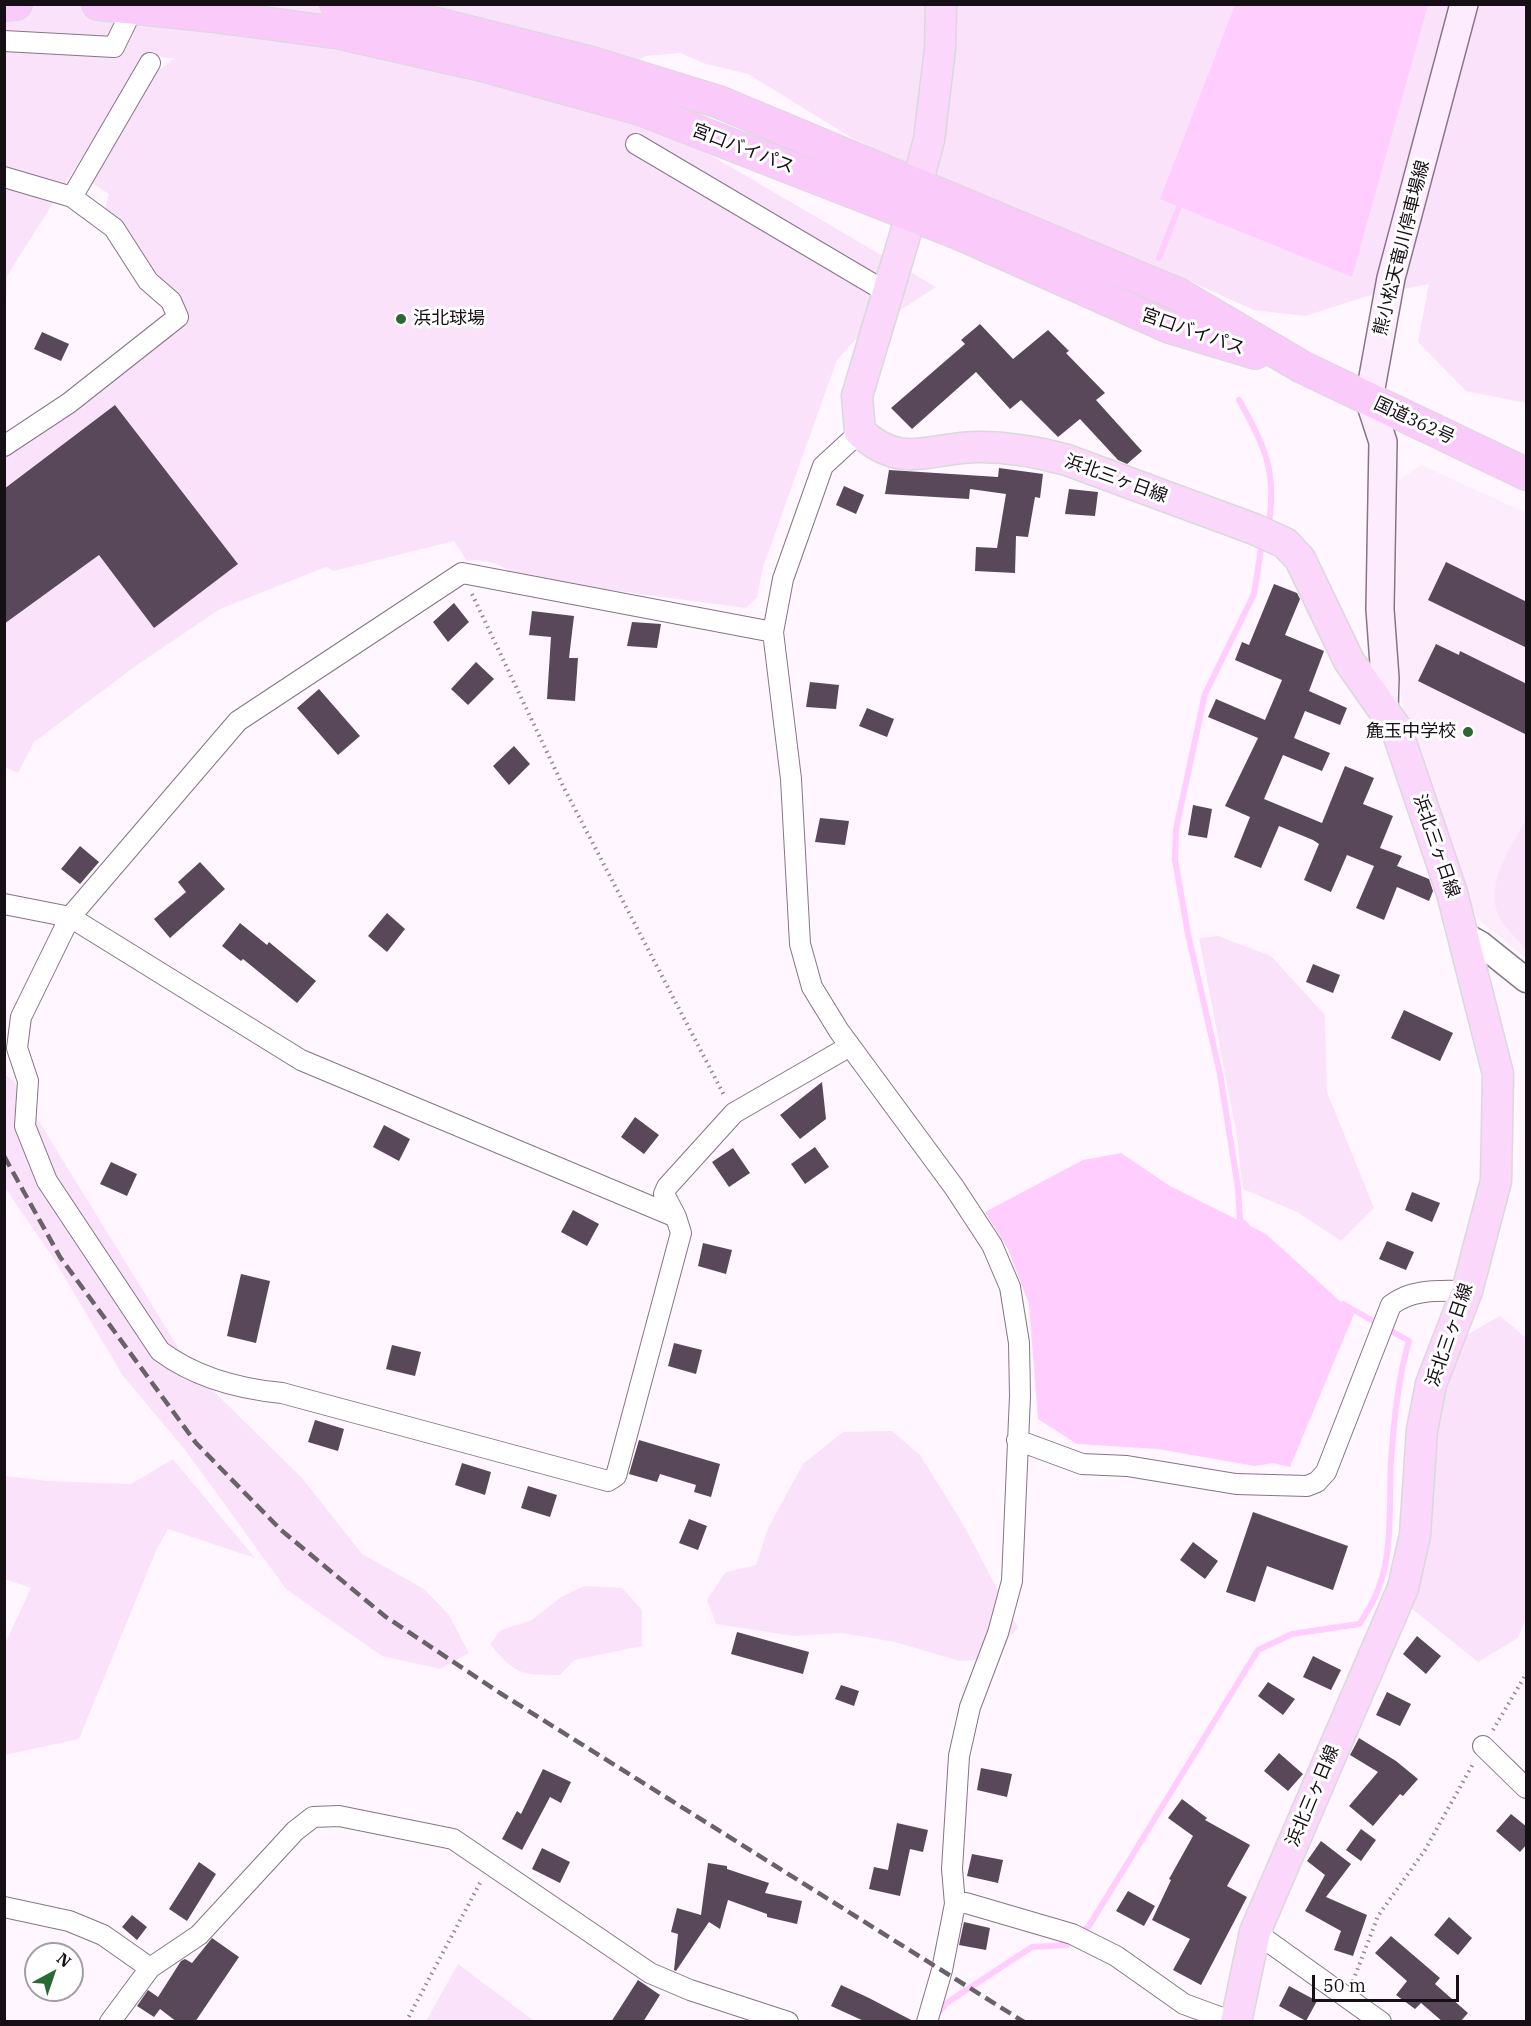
<!DOCTYPE html>
<html>
<head>
<meta charset="utf-8">
<style>
	body { margin:0 }
	#map { position:relative; width:1531px; height:2026px; overflow:hidden; background:#fff6ff; font-family:"IBM Plex Serif",serif }
	canvas { display:block }
	.frame { position:absolute; inset:0; border:6px solid #160f16; pointer-events:none }
	.north { position:absolute; left:24px; top:1942px; width:60px; height:60px; box-sizing:border-box; background:#fff; border:2px solid #a29fa2; border-radius:50%; rotate:40deg; font-size:16px; font-weight:700; line-height:24px; text-align:center; color:#160f16 }
	.north::after { content:''; display:block; margin:auto; width:21px; height:27px; background:#2a6932; clip-path:polygon(50% 0,100% 100%,50% 72%,0 100%) }
	.scale { position:absolute; left:1312px; top:1975px; width:147px; height:27px; box-sizing:border-box; border:3px solid #160f16; border-top:0; padding-left:8px; font-size:18px; line-height:21px; white-space:nowrap; color:#160f16; -webkit-text-stroke:4px #fff; paint-order:stroke }
</style>
</head>
<body>
<div id="map">
<canvas width="1531" height="2026"></canvas>
<div class="frame"></div>
<div class="north">N</div>
<div class="scale">50 m</div>
</div>
<script>
const g = document.querySelector('canvas').getContext('2d');
g.lineJoin = 'round';
function fill(path, color) {
  g.fillStyle = color;
  g.fill(path, 'evenodd');
}
function stroke(path, color, width, dash) {
  g.strokeStyle = color;
  g.lineWidth = width;
  g.lineCap = dash ? 'butt' : 'round';
  g.setLineDash(dash || []);
  g.stroke(path);
}
function label(font, color, halo, rows, align = 'center') {
  g.font = font + ' "IBM Plex Serif","Noto Sans JP",serif';
  g.lineWidth = 6;
  g.setLineDash([]);
  g.textBaseline = 'middle';
  g.strokeStyle = halo;
  g.fillStyle = color;
  for (const [text, x, y, turn = 0] of rows) {
    g.save();
    g.translate(x, y);
    g.rotate((+turn || 0) * Math.PI / 180);
    g.textAlign = isNaN(turn) ? turn : align;
    if (halo) g.strokeText(text, 0, 0);
    g.fillText(text, 0, 0);
    g.restore();
  }
}
fill(new Path2D(`
	M 1421,465 L 1526,513 L 1526,958 L 1480,921 L 1467,902 L 1417,761 L 1402,702 L 1396,645 L 1399,480 Z`), '#fcecfc');
fill(new Path2D(`
	M 5,5 L 1526,5 L 1526,403 L 1466,391 L 1418,342 L 1429,284 L 1368,296 L 1305,316 L 1254,310 L 1151,264 L 966,192 L 852,138 L 748,74 L 706,64 L 680,53 L 646,56 L 613,72 L 683,139 L 936,287 L 856,339 L 837,360 L 763,567 L 757,597 L 746,608 L 518,578 C 501,564 489,559 467,561 L 454,541 L 334,571 L 326,567 L 220,609 L 137,665 L 34,742 L 18,773 L 4,767 L 5,452 L 185,322 L 124,224 L 105,209 L 109,194 L 90,182 L 145,80 L 174,59 L 147,54 L 7,276 L 5,337 Z
	M 1526,820 L 1526,950 C 1518,939 1501,925 1497,912 C 1487,881 1511,846 1526,820 Z
	M 1218,936 L 1271,956 L 1325,1015 L 1327,1092 L 1374,1208 L 1341,1241 L 1297,1212 L 1243,1189 L 1236,1131 L 1199,938 Z
	M 4,1074 L 14,1081 L 192,1370 L 302,1478 L 362,1554 L 424,1589 L 449,1615 L 469,1653 L 440,1669 L 382,1656 L 286,1589 L 186,1451 L 123,1376 L 52,1256 L 5,1188 Z
	M 1500,1316 L 1526,1338 L 1526,1619 L 1518,1638 L 1478,1662 L 1407,1605 L 1420,1460 L 1465,1336 Z
	M 892,1431 L 920,1455 L 963,1524 L 1018,1628 L 987,1659 L 960,1661 L 895,1642 L 842,1633 L 793,1636 L 716,1624 L 707,1600 L 726,1572 L 756,1565 L 768,1528 L 803,1464 L 843,1432 Z
	M 173,1459 L 255,1558 L 168,1529 L 156,1551 L 79,1739 L 5,1755 L 5,1644 L 31,1588 L 5,1579 L 5,1476 L 48,1481 L 131,1484 Z
	M 584,1586 L 622,1588 L 642,1610 L 642,1646 L 574,1660 L 560,1675 C 521,1676 514,1673 490,1644 L 501,1630 L 532,1620 L 561,1597 Z
	M 458,1964 L 534,2021 L 426,2021 Z`), '#fae3fa');
fill(new Path2D(`
	M 1235,5 L 1428,5 L 1352,277 L 1160,199 Z
	M 1121,1153 L 1170,1186 L 1266,1234 L 1354,1314 L 1290,1467 L 1273,1463 L 1255,1466 L 1158,1449 L 1077,1444 L 1038,1419 L 1029,1304 L 1008,1249 L 985,1212 L 1083,1160 Z`), '#ffceff');
stroke(new Path2D(`
	M 1159,258 L 1179,207
	M 1239,400 C 1264,444 1277,471 1269,523
	M 1247,1226 L 1240,1220 L 1238,1188 L 1220,1074 L 1188,934 L 1175,860 L 1176,829 L 1205,694 L 1254,594 L 1261,549
	M 937,2014 L 948,2002 L 1032,1947 L 1067,1945 L 1089,1926 L 1258,1650 L 1292,1634 L 1359,1624 C 1397,1573 1388,1520 1391,1460 C 1394,1421 1398,1378 1409,1341 L 1343,1304`), '#ffceff', 6);
fill(new Path2D(`
	M 980,324 L 1013,359 L 1048,330 L 1069,351 L 1066,353 L 1105,393 L 1096,400 L 1142,451 L 1127,464 L 1118,460 L 1080,419 L 1058,437 L 1021,400 L 1010,409 L 976,372 L 912,429 L 891,408 L 965,344 L 961,340 Z
	M 42,332 L 69,344 L 61,361 L 34,349 Z
	M 115,405 L 238,564 L 154,628 L 99,555 L 4,624 L 4,489 Z
	M 999,468 L 1043,474 L 1040,498 L 1035,497 L 1028,537 L 1016,536 L 1015,573 L 975,571 L 976,547 L 997,548 L 1006,494 L 970,489 L 969,499 L 885,494 L 889,470 L 998,477 Z
	M 844,486 L 864,495 L 856,514 L 836,505 Z
	M 1069,489 L 1098,492 L 1095,516 L 1065,514 Z
	M 1446,562 L 1527,602 L 1527,648 L 1428,600 Z
	M 1274,584 L 1297,593 L 1300,599 L 1285,635 L 1324,651 L 1309,691 L 1347,708 L 1340,725 L 1305,711 L 1294,738 L 1330,753 L 1322,771 L 1283,755 L 1264,799 L 1322,823 L 1345,766 L 1374,778 L 1363,804 L 1393,816 L 1380,848 L 1402,856 L 1397,866 L 1429,879 L 1433,891 L 1429,901 L 1397,887 L 1384,920 L 1356,908 L 1374,866 L 1347,855 L 1331,892 L 1304,880 L 1319,844 L 1313,840 L 1279,826 L 1261,868 L 1234,857 L 1250,817 L 1225,806 L 1258,738 L 1208,717 L 1216,699 L 1265,720 L 1282,680 L 1235,660 L 1242,642 L 1249,645 Z
	M 454,603 L 469,622 L 448,642 L 433,622 Z
	M 532,611 L 574,616 L 569,658 L 578,658 L 575,701 L 547,699 L 551,637 L 529,635 Z
	M 632,622 L 661,624 L 657,648 L 627,646 Z
	M 1436,644 L 1459,655 L 1460,651 L 1527,684 L 1527,735 L 1418,681 Z
	M 476,662 L 494,679 L 468,705 L 451,689 Z
	M 810,682 L 839,685 L 836,709 L 806,707 Z
	M 319,689 L 360,736 L 338,755 L 297,708 Z
	M 867,708 L 894,719 L 887,737 L 859,726 Z
	M 514,746 L 530,764 L 509,785 L 493,766 Z
	M 1193,805 L 1212,809 L 1207,838 L 1188,835 Z
	M 820,818 L 849,821 L 845,845 L 815,842 Z
	M 80,846 L 99,862 L 80,884 L 61,869 Z
	M 200,862 L 225,889 L 170,938 L 154,919 L 186,892 L 178,882 Z
	M 387,913 L 405,929 L 387,952 L 368,936 Z
	M 240,923 L 267,945 L 269,942 L 316,981 L 297,1003 L 243,959 L 241,961 L 222,946 Z
	M 1313,964 L 1340,975 L 1333,993 L 1306,982 Z
	M 1404,1010 L 1453,1033 L 1440,1061 L 1391,1038 Z
	M 822,1082 L 826,1119 L 800,1139 L 780,1115 Z
	M 635,1117 L 659,1135 L 644,1154 L 621,1137 Z
	M 384,1125 L 410,1139 L 399,1161 L 373,1147 Z
	M 815,1147 L 829,1167 L 805,1184 L 791,1164 Z
	M 733,1148 L 750,1173 L 729,1187 L 712,1162 Z
	M 111,1162 L 137,1174 L 127,1196 L 100,1184 Z
	M 1412,1192 L 1440,1203 L 1432,1222 L 1405,1210 Z
	M 573,1210 L 599,1224 L 587,1246 L 561,1232 Z
	M 1387,1241 L 1414,1252 L 1406,1270 L 1379,1259 Z
	M 703,1243 L 732,1250 L 726,1274 L 698,1266 Z
	M 241,1274 L 270,1281 L 256,1343 L 227,1336 Z
	M 674,1343 L 702,1350 L 696,1374 L 668,1366 Z
	M 392,1345 L 421,1352 L 415,1376 L 386,1369 Z
	M 315,1420 L 344,1429 L 338,1451 L 308,1442 Z
	M 639,1440 L 720,1464 L 711,1497 L 694,1492 L 696,1485 L 660,1474 L 657,1482 L 629,1474 Z
	M 462,1463 L 491,1472 L 485,1495 L 455,1485 Z
	M 528,1486 L 557,1495 L 550,1517 L 521,1508 Z
	M 1253,1512 L 1348,1546 L 1333,1590 L 1267,1566 L 1255,1602 L 1226,1592 Z
	M 689,1519 L 707,1526 L 698,1550 L 679,1543 Z
	M 1193,1542 L 1218,1561 L 1205,1579 L 1180,1560 Z
	M 737,1632 L 809,1652 L 803,1674 L 731,1654 Z
	M 1417,1636 L 1441,1656 L 1426,1674 L 1403,1654 Z
	M 1313,1656 L 1341,1670 L 1331,1690 L 1303,1677 Z
	M 1268,1682 L 1295,1699 L 1283,1715 L 1258,1696 Z
	M 841,1685 L 859,1691 L 854,1706 L 835,1699 Z
	M 1387,1692 L 1411,1704 L 1400,1726 L 1376,1715 Z
	M 1359,1738 L 1396,1761 L 1418,1779 L 1403,1796 L 1400,1794 L 1373,1826 L 1349,1806 L 1378,1772 L 1350,1755 Z
	M 1279,1753 L 1303,1774 L 1288,1791 L 1264,1771 Z
	M 981,1768 L 1012,1774 L 1007,1797 L 977,1790 Z
	M 543,1769 L 571,1782 L 561,1803 L 550,1797 L 522,1850 L 502,1839 L 517,1811 L 521,1814 Z
	M 1182,1799 L 1207,1818 L 1205,1820 L 1250,1845 L 1227,1886 L 1247,1897 L 1201,1985 L 1173,1970 L 1190,1939 L 1152,1920 L 1171,1880 L 1169,1879 L 1193,1836 L 1168,1818 Z
	M 1511,1814 L 1527,1827 L 1527,1844 L 1520,1852 L 1496,1831 Z
	M 897,1823 L 928,1830 L 923,1852 L 910,1849 L 900,1896 L 869,1889 L 874,1867 L 888,1870 Z
	M 1361,1829 L 1376,1840 L 1361,1861 L 1346,1850 Z
	M 1321,1841 L 1351,1864 L 1326,1897 L 1367,1915 L 1353,1956 L 1334,1950 L 1341,1931 L 1305,1911 L 1325,1875 L 1307,1861 Z
	M 542,1848 L 570,1862 L 560,1883 L 532,1869 Z
	M 972,1854 L 1003,1860 L 998,1883 L 967,1876 Z
	M 199,1862 L 216,1874 L 187,1921 L 169,1909 Z
	M 708,1863 L 727,1866 L 727,1869 L 769,1883 L 765,1893 L 802,1901 L 797,1924 L 767,1917 L 767,1914 L 728,1900 L 720,1929 L 709,1922 L 676,1971 L 674,1970 L 678,1934 L 671,1932 L 677,1908 L 701,1915 Z
	M 1128,1891 L 1155,1906 L 1144,1926 L 1116,1911 Z
	M 132,1915 L 147,1927 L 137,1940 L 122,1927 Z
	M 1449,1917 L 1472,1938 L 1458,1955 L 1434,1935 Z
	M 964,1922 L 990,1928 L 986,1950 L 959,1945 Z
	M 1391,1936 L 1440,1978 L 1435,1984 L 1468,2013 L 1460,2022 L 1443,2022 L 1421,2003 L 1415,2009 L 1396,1995 L 1407,1981 L 1375,1953 Z
	M 212,1938 L 239,1957 L 195,2022 L 177,2022 L 160,2009 L 154,2017 L 137,2006 L 148,1990 L 158,1997 L 181,1961 L 185,1959 L 192,1963 Z
	M 638,1980 L 660,1995 L 643,2022 L 611,2022 Z
	M 841,1985 L 869,1998 L 915,2022 L 866,2022 L 831,2006 Z
	M 1289,1986 L 1317,2001 L 1306,2021 L 1279,2006 Z`), '#594859');
const minor = new Path2D(`
	M 4,41 L 114,47 L 133,8
	M 636,144 L 888,293
	M 4,177 L 72,197 L 114,228 L 148,281 L 171,301 L 178,317 L 69,403 L 4,446
	M 72,197 L 150,63
	M 860,432 L 823,466 L 783,579 L 773,632 L 791,779 L 800,944 L 812,987 L 839,1031 L 954,1187 L 992,1245 L 1010,1287 L 1019,1343 L 1020,1396 L 1012,1581 L 998,1633 L 970,1707 L 959,1756 L 952,1869 L 955,1904 L 942,1970 L 927,2022
	M 773,632 L 462,573 L 238,721 L 70,917 L 21,1017 L 17,1048 L 28,1081 L 25,1126 L 47,1181 L 160,1351 C 195,1377 239,1389 282,1393 L 608,1481 L 616,1476 L 681,1233 L 676,1217 L 664,1194 L 667,1187 L 734,1113 L 850,1046
	M 4,904 L 70,917 L 301,1060 L 676,1217
	M 1017,1440 L 1082,1464 L 1127,1466 L 1236,1484 L 1307,1486 L 1317,1482 L 1326,1472 L 1391,1305 C 1413,1288 1440,1291 1467,1291
	M 1483,1746 L 1526,1788
	M 955,1904 L 966,1903 L 1072,1934 L 1116,1956 L 1184,2004 L 1233,2022
	M 4,1907 L 69,1921 L 103,1935 L 150,1968
	M 1255,1932 L 1381,2022
	M 110,2022 L 150,1968 L 199,1935 L 295,1831 L 313,1817 L 339,1816 L 453,1839 L 650,1973 L 690,1990 L 788,2022`);
const tertiary = new Path2D(`
	M 1463,934 L 1481,944 L 1526,980`);
const secondary = new Path2D(`
	M 1384,710 L 1385,678 L 1380,609 L 1383,442 L 1369,399 L 1391,278 L 1464,4`);
const primary = new Path2D(`
	M 941,4 L 940,49 L 929,140 L 917,184 L 911,215 L 857,396 L 860,432 C 903,471 929,447 979,447 C 1009,447 1038,452 1067,460 L 1254,529 L 1285,543 L 1300,559 L 1349,661 L 1396,728 L 1452,893 L 1498,1074 L 1496,1181 L 1467,1291 L 1431,1384 L 1422,1430 L 1415,1535 L 1403,1588 L 1255,1932 L 1236,2022`);
const trunk = new Path2D(`
	M 98,4 L 211,16 L 339,33 L 489,67 L 640,109 L 960,234 L 1169,327 L 1255,353
	M 336,4 L 442,25 L 589,62 L 719,102 L 1178,294 L 1302,367 L 1526,474
	M 4,5 L 16,4`);
stroke(minor, '#877487', 22);
stroke(tertiary, '#877487', 27);
stroke(secondary, '#877487', 30);
stroke(primary, '#dad9da', 33);
stroke(trunk, '#dad9da', 34);
stroke(new Path2D(`
	M 472,594 L 564,788 L 725,1097
	M 1493,1730 L 1526,1674
	M 1353,1981 L 1378,1916 L 1425,1850 L 1474,1762
	M 406,2022 L 481,1881`), '#918991', 4, [1.5, 4.5]);
stroke(minor, '#fff', 20);
stroke(tertiary, '#fff', 24);
stroke(secondary, '#fdebfe', 27);
stroke(primary, '#fbd7fc', 30);
stroke(trunk, '#facafb', 32);
stroke(new Path2D(`
	M 4,1156 L 60,1257 L 196,1443 L 281,1530 L 386,1617 L 500,1693 L 1024,2022`), '#696269', 4.5, [12, 6]);
for (const [x, y, r, color] of [
	[401,319,6,"#2a6932"],
	[1468,732,6,"#2a6932"]
]) {
  const dot = new Path2D();
  dot.arc(x, y, r, 0, 2 * Math.PI);
  g.fillStyle = color;
  g.fill(dot);
  stroke(dot, '#fff', 2);
}
label('18px', '#160f16', '#fff', [
	["宮口バイパス",743,149,21],
	["熊小松天竜川停車場線",1402,248,-76],
	["宮口バイパス",1193,332,19],
	["国道362号",1414,421,25],
	["浜北三ヶ日線",1116,479,20],
	["浜北三ヶ日線",1436,846,71],
	["浜北三ヶ日線",1450,1335,-71],
	["浜北三ヶ日線",1313,1796,-67]
]);
label('18px', '#160f16', '#fff', [
	["浜北球場",413,319],
	["麁玉中学校",1456,732,"right"]
], 'left');
</script>
</body>
</html>
